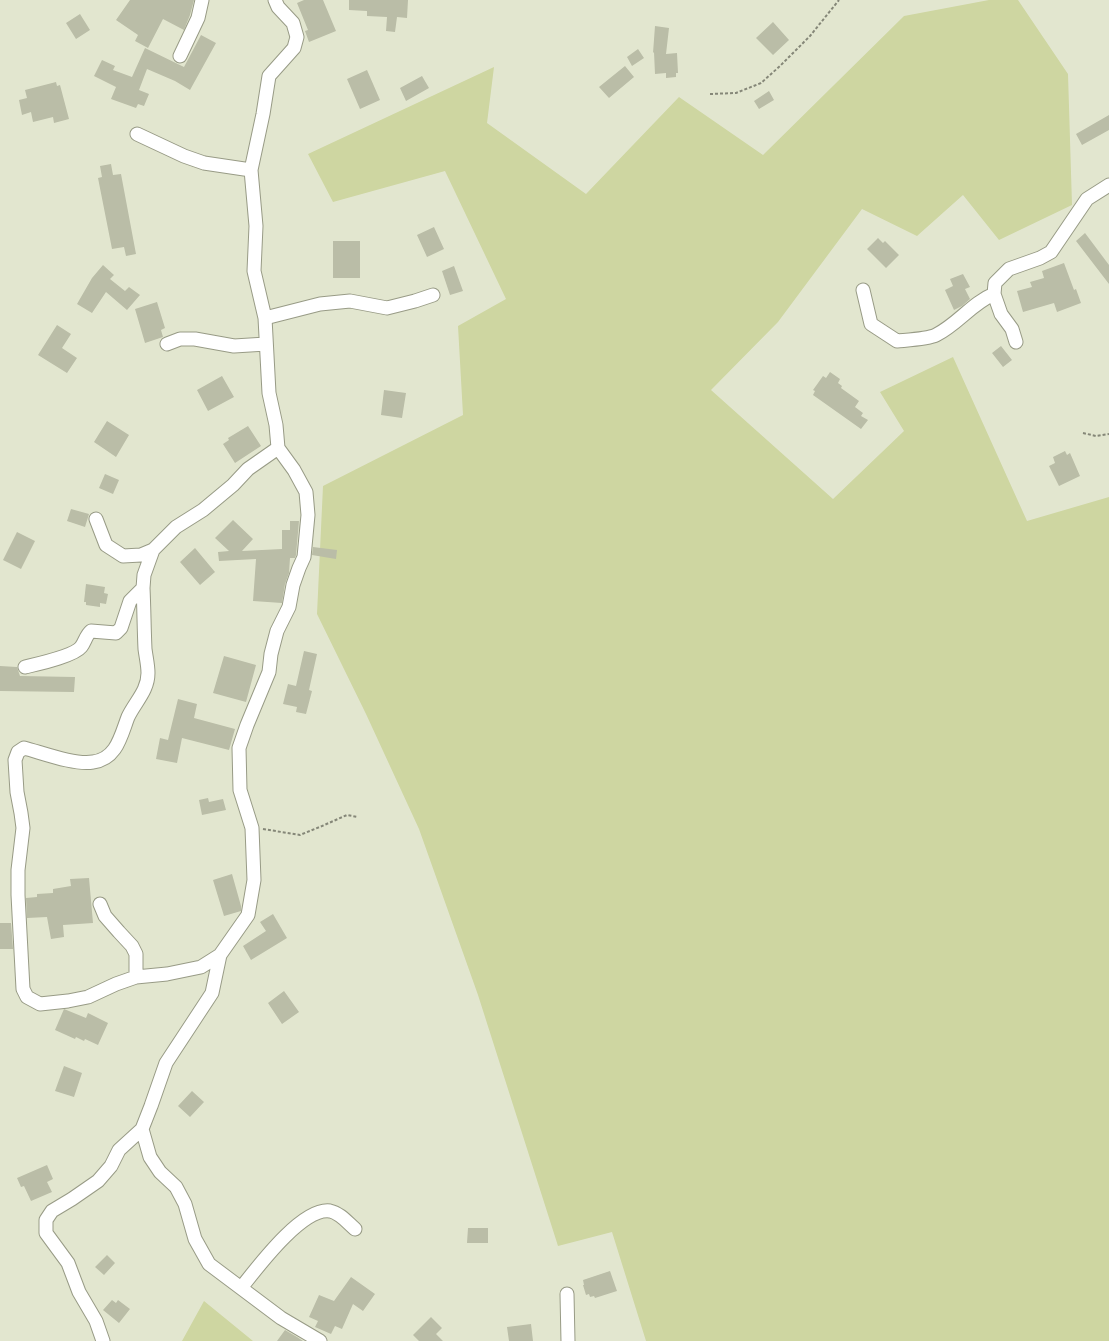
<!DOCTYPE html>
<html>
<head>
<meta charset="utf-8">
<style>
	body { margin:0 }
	canvas { display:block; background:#e2e6cf }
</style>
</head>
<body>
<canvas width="1109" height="1341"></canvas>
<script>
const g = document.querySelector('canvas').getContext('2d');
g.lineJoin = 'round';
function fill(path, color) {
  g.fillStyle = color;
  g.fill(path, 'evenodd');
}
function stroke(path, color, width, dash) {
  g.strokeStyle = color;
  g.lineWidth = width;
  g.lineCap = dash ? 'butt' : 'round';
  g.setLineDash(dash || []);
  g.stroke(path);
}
fill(new Path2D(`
	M 989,0 L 1018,0 L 1068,74 L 1072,205 L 999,240 L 963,195 L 917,236 L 862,209 L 778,322 L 711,390 L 833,499 L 904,431 L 880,392 L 953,357 L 1027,521 L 1109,497 L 1109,1341 L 646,1341 L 612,1232 L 558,1246 L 478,995 L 419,829 L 366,714 L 317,614 L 323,486 L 463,415 L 458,326 L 506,299 L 445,171 L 333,202 L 308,154 L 494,67 L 487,123 L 586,194 L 679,97 L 763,155 L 904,16 Z
	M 204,1301 L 253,1341 L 182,1341 Z`), '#ced6a1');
fill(new Path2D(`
	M 130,0 L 194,0 L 190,15 L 184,30 L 163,19 L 148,48 L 135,41 L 138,35 L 116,20 Z
	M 304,0 L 323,0 L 336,31 L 309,42 L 305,31 L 308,30 L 297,3 Z
	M 349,0 L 408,0 L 407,18 L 397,17 L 395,32 L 386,31 L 387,17 L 367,16 L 367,11 L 349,10 Z
	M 80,14 L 90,30 L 76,39 L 66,23 Z
	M 773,22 L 789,40 L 773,55 L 756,38 Z
	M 655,26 L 669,28 L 666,54 L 677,53 L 678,73 L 676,73 L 676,77 L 666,78 L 666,73 L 655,74 L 654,52 L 653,53 Z
	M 201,35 L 216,43 L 190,90 L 175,81 L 147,69 L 139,90 L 149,94 L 144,106 L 138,104 L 136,108 L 111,99 L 116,87 L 94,76 L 102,60 L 115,66 L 113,70 L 132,77 L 145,48 L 184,67 Z
	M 638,49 L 644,58 L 632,66 L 627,57 Z
	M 625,66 L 634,77 L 609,98 L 599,87 Z
	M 367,70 L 380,100 L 360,109 L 347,79 Z
	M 422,76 L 429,88 L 406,101 L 400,88 Z
	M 56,82 L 57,86 L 60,85 L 69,119 L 54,123 L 53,117 L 33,122 L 31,112 L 22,115 L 19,100 L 27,98 L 25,90 Z
	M 769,91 L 774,100 L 759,109 L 754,101 Z
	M 1109,115 L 1109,130 L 1082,145 L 1076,134 Z
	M 111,164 L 113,175 L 121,174 L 136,254 L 126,256 L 124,247 L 112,249 L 98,178 L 102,177 L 100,166 Z
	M 434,227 L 444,249 L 427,257 L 417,235 Z
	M 1085,233 L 1109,265 L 1109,284 L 1076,241 Z
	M 878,238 L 883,243 L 885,241 L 899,255 L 886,268 L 867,249 Z
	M 333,241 L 360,241 L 360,278 L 333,278 Z
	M 1064,263 L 1074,290 L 1076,289 L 1081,303 L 1057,312 L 1054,303 L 1023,312 L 1017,291 L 1032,287 L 1030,282 L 1044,278 L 1042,271 Z
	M 103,265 L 114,275 L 110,279 L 125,291 L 129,287 L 140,295 L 127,310 L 106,292 L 92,313 L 77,304 L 92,278 Z
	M 454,266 L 463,291 L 450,295 L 442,271 Z
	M 963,274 L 970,287 L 965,289 L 970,299 L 962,306 L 954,310 L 945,290 L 953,286 L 950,279 Z
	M 157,302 L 165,328 L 161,330 L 163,337 L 145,343 L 135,309 Z
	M 57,325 L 71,334 L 62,348 L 77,358 L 67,373 L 38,355 Z
	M 1001,346 L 1012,360 L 1003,367 L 992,353 Z
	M 830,372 L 840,379 L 838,383 L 842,386 L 841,388 L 859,401 L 855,407 L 863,413 L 861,416 L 868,420 L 861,429 L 813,395 L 815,391 L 813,390 L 823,376 L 826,378 Z
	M 222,376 L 234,397 L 208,411 L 197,390 Z
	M 384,390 L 406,393 L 402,418 L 381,415 Z
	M 107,421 L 129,435 L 116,457 L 94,442 Z
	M 248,426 L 261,446 L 235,463 L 223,444 L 229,440 L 228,438 Z
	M 1065,451 L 1067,455 L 1070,453 L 1080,476 L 1059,486 L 1049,466 L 1055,463 L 1053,457 Z
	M 105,474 L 119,480 L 113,494 L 99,488 Z
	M 71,509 L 89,514 L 85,527 L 67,521 Z
	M 233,520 L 253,539 L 242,551 L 282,549 L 282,530 L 290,530 L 290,521 L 299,521 L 296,555 L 295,558 L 290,558 L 289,573 L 285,584 L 282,603 L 253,601 L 256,559 L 219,561 L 218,552 L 229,551 L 215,538 Z
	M 17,532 L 35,541 L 21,569 L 3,560 Z
	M 313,547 L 337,550 L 336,559 L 312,555 Z
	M 195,548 L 215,572 L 200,585 L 180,562 Z
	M 86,584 L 105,587 L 104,593 L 108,594 L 106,604 L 100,603 L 100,607 L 86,605 L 86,602 L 84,602 Z
	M 304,651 L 317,654 L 309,690 L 312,691 L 306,714 L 296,712 L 297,707 L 283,704 L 288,684 L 296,686 Z
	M 224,656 L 256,665 L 246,702 L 213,693 Z
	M 0,666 L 17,667 L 20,676 L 75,677 L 74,692 L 0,691 Z
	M 178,699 L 197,704 L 194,718 L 235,729 L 229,750 L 182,738 L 177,763 L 156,759 L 160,738 L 168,740 Z
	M 208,798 L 209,802 L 223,799 L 226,810 L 202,815 L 199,800 Z
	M 232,874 L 241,906 L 241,911 L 224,916 L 213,880 Z
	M 89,878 L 93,923 L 63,925 L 64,937 L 51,939 L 47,917 L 27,918 L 26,898 L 37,897 L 37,894 L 53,893 L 53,889 L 71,886 L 70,879 Z
	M 273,914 L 287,938 L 251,960 L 243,946 L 266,931 L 260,922 Z
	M 0,923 L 11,923 L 13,949 L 0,949 Z
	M 284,991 L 299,1012 L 282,1024 L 268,1003 Z
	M 64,1009 L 86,1018 L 88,1013 L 108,1023 L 98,1045 L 85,1039 L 84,1041 L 76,1037 L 75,1039 L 55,1030 Z
	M 64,1066 L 82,1073 L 74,1097 L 55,1091 Z
	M 192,1091 L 204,1102 L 190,1117 L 178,1106 Z
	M 47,1165 L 53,1179 L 47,1182 L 52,1192 L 31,1201 L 24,1186 L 21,1187 L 17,1178 Z
	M 468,1228 L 488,1228 L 488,1243 L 467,1243 Z
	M 107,1255 L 115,1263 L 104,1275 L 95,1267 Z
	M 610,1271 L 617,1291 L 595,1298 L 594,1296 L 590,1297 L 589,1294 L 586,1295 L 583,1285 L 584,1285 L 583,1280 Z
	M 351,1277 L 375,1294 L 363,1311 L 353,1304 L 342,1329 L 335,1326 L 331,1334 L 315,1327 L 318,1321 L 309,1317 L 319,1295 L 334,1301 Z
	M 112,1300 L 116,1303 L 118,1300 L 130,1309 L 119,1323 L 103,1310 Z
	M 431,1317 L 442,1328 L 436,1334 L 443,1341 L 419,1341 L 413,1335 Z
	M 531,1324 L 533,1341 L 509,1341 L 507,1327 Z
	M 285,1330 L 297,1337 L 303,1341 L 277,1341 Z`), '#babda7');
const minor = new Path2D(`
	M 275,0 L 278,7 L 293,23 L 297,37 L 294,48 L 269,76 L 263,114 L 251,170 L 256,226 L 254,271 L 265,318 L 269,393 L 276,425 L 278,448 L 294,470 L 306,492 L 308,515 L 304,557 L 299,568 L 293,585 L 289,607 L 277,631 L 271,654 L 269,672 L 247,725 L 239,748 L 240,790 L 252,828 L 254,880 L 248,915 L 220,955 L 212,993 L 166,1063 L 151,1106 L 142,1129 L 150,1157 L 160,1172 L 176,1187 L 185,1204 L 195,1239 L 209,1264 L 281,1318 L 320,1341
	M 180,56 L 198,18 L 202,0
	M 137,134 L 184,156 L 204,163 L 251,170
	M 863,290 L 871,324 L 897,341 C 907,340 928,339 936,335 C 958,324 972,303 994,294
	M 265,318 L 320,304 L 350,301 L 387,308 L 415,301 L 433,295
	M 1016,342 L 1012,329 L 1001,314 L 994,294 L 995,283 L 1009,269 L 1040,258 L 1051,252 L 1087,199 L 1109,185
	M 167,344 L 180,339 L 195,339 L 234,346 L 266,344
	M 96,519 L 106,545 L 123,556 L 141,555 L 153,550 L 176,527 L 203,510 L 233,485 L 248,469 L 278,448
	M 143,588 C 144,608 144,628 145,649 C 146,657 148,665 148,673 C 148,691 135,702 128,717 C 121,735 117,759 93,762 C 74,765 43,753 24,748 L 18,752 L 15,760 L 17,792 L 21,813 L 23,828 L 18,870 L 18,895 L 23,989 L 27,997 L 40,1004 L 68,1001 L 88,997 L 116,984 L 136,977 L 167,974 L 201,967 L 220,955
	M 25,667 C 37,664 74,656 81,647 C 85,642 86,635 91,631 L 116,633 L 121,628 L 130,601 L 143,588 L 144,575 L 153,550
	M 100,904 L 105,916 L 119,932 L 132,946 L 136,954 L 136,977
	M 241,1288 C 257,1268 302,1207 330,1211 C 340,1213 348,1223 355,1229
	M 567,1294 L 568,1341
	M 103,1341 L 96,1321 L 79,1292 L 68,1263 L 46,1233 L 46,1220 L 52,1211 L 72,1199 L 98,1181 L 111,1166 L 119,1150 L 142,1129`);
stroke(minor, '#989b86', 15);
stroke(new Path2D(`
	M 710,94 L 736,93 L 761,83 L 780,66 L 810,36 L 839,0
	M 1083,433 L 1096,436 L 1109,434
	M 263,829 L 300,835 L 322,826 L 347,815 L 358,817`), '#858778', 2, [3, 2]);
stroke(minor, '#fff', 13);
</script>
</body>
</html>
